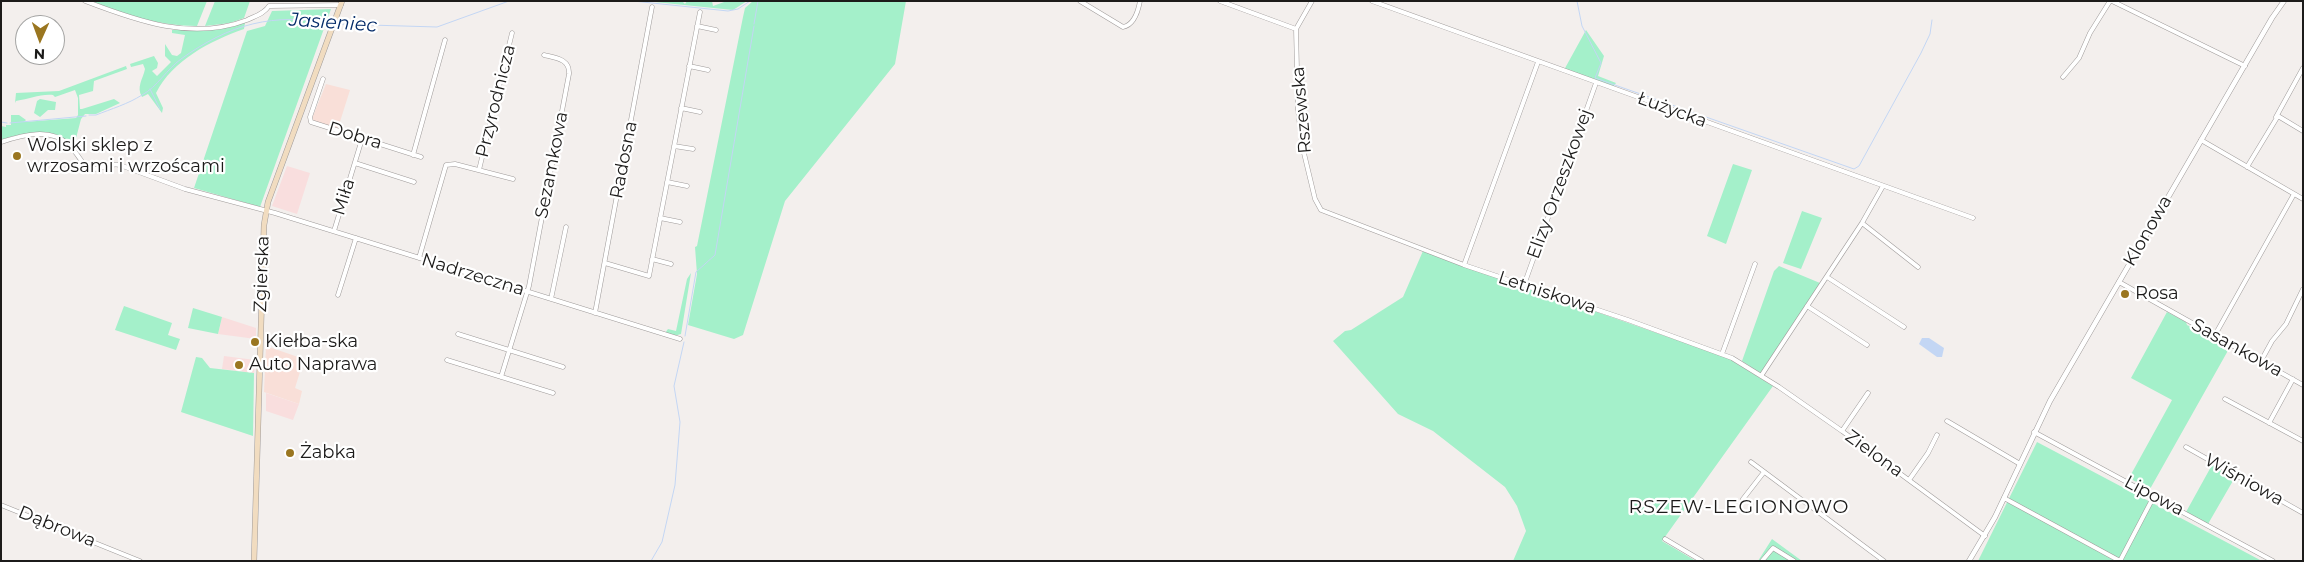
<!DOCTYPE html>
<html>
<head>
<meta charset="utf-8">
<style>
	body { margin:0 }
	#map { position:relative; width:2304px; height:562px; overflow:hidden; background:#f3efed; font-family:Montserrat,sans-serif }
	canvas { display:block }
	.frame { position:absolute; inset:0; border:2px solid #1c1b1a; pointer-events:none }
	.north { position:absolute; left:15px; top:15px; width:50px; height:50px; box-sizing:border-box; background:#fff; border:1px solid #a4a4a3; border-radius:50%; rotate:182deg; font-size:14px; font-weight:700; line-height:20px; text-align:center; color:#1c1b1a }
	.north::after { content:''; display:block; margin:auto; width:18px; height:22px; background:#9a7620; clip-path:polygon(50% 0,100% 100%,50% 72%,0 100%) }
</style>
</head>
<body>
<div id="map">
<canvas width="2304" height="562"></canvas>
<div class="frame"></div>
<div class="north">N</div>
</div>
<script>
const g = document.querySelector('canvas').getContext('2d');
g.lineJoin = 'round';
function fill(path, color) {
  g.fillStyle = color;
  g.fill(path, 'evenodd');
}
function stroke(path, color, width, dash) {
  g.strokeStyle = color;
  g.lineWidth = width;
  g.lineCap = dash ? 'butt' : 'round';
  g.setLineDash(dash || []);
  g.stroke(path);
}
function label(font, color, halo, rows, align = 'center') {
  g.font = font + ' Montserrat,sans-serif';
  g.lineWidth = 4.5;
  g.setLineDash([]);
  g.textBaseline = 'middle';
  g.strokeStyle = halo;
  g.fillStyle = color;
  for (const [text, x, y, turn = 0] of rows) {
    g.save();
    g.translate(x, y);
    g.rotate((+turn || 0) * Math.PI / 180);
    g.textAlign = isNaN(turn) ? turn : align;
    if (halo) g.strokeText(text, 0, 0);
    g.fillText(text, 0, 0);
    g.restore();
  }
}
fill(new Path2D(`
	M 326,84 L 350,90 L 338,128 L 311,121 Z
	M 266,346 L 304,359 L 295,388 L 302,391 L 299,404 L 264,392 Z`), '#f9dfd8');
fill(new Path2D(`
	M 287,166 L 310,173 L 297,214 L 272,206 Z
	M 222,317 L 256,328 L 256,339 L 218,334 Z
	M 224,356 L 255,360 L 254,373 L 222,369 Z
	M 266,393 L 299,404 L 293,420 L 266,411 Z`), '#f9dede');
fill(new Path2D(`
	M 89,1 L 207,1 L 197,26 C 159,26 125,15 89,1 Z
	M 215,1 L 250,1 L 244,18 L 230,23 L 205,26 Z
	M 645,1 L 682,1 L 685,4 L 687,1 L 712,1 L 713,6 L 727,1 L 747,1 L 733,10 Z
	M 753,1 L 906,1 L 895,64 L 785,201 L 743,335 L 734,339 L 688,325 L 697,274 L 695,247 L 697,246 L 743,17 L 745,8 Z
	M 331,9 L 260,207 L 194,188 L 247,31 L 265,26 L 272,11 Z
	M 245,23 L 244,29 C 210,41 173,60 156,93 L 163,108 L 162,113 L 148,94 L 142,97 C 136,87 143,79 145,69 L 143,64 L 131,67 L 130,64 L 154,56 L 158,63 L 157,68 L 152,71 L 157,76 L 171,62 L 165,56 L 165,44 L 172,55 L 177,56 L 181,53 L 185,35 L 172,33 L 172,30 L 209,29 Z
	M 1586,30 L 1604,56 L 1598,76 L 1616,83 L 1613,87 L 1564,70 Z
	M 126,66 L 127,69 L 94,81 L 93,91 L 79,95 L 80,109 L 82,109 L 114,99 L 120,103 L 96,114 L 85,114 L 81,119 L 74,146 C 51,127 28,132 1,140 L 1,126 L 6,127 L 6,125 L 11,125 L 11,115 L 19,115 L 26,120 L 24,122 L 76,118 L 78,115 L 78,98 L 75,90 L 55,97 L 53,95 C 39,94 30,99 16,101 L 15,103 L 16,93 L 59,91 Z
	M 40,99 L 56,102 L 55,110 L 48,110 L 40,117 L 34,113 L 37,101 Z
	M 1733,164 L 1752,170 L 1726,244 L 1707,236 Z
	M 1802,211 L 1822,218 L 1801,269 L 1783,263 Z
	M 1423,251 L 1728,358 L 1773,386 L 1662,541 L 1696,561 L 1513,561 L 1526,531 L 1517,506 L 1505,487 L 1433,431 L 1398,414 L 1333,341 L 1345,331 L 1351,330 L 1403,297 Z
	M 1779,266 L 1820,283 L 1761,374 L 1742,361 L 1774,271 Z
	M 691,273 L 681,334 L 674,336 L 665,333 L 668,329 L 676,331 L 687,279 Z
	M 124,306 L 172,323 L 168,335 L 180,339 L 176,350 L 115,330 Z
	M 193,308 L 222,317 L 218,334 L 188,328 Z
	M 2167,312 L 2186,322 L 2187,325 L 2230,347 L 2150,489 L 2129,478 L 2172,400 L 2131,378 Z
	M 196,357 L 202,358 L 210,368 L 254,373 L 253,436 L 181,412 Z
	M 2037,442 L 2262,561 L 1978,561 Z
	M 2212,465 L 2234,479 L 2208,524 L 2186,512 Z
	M 1772,539 L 1802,561 L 1758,561 Z`), '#a4f0ca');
fill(new Path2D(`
	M 1922,338 L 1929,338 L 1944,348 L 1942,357 L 1937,357 L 1919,344 Z`), '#c3d6f4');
stroke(new Path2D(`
	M 633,1 L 728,11 L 738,9 L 750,1
	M 1577,1 L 1582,26 L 1601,63 L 1595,78 L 1854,169 L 1859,166 L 1921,53 L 1930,34 L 1932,20
	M 336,24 L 437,27 L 509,1
	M 754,24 L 758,1
	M 150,89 L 160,109
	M 89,115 L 96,115 C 111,109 128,104 142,95 C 157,87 167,69 181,59 C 230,24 273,12 333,24
	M 1,122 L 7,123
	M 10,123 L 86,116
	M 685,336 L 696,272 L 715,255 L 754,26
	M 651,561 L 662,542 L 675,485 L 680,422 L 674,386 L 684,342`), '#c3d6f4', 1);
const minor = new Path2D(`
	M 85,1 C 137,21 192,41 247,20 C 255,16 264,14 269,6 L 341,5
	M 1080,1 L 1123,27 C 1134,25 1138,12 1140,1
	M 1220,1 L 1296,29
	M 1312,1 L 1296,29 L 1298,110 L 1302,145 L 1315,199 L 1321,210 L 1464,265 L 1628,320 L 1732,358 L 1779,387 L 1842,431 L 1985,536
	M 1372,1 L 1973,218
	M 2112,1 L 2245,66
	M 697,26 L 716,30
	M 689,66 L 708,70
	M 2063,77 L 2079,58 L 2090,33 L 2110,1
	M 323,79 L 310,117 L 311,122 L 421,157
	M 681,108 L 700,112
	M 2276,117 L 2303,68
	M 2201,140 L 2303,199
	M 1,142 C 23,135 51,127 69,145 C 77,152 81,163 89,169 C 101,171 109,162 120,165 L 185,189 L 275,213 L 680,339
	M 674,146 L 693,149
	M 413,155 L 445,40
	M 355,163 L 414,182
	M 2247,167 L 2278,116 L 2303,131
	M 479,170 L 512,33
	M 667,182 L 687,186
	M 660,218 L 680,222
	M 1862,223 L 1918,267
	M 334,231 L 362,139
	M 419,258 L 446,165 L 455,164 L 513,179
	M 652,259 L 671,264
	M 605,263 L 649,276 L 700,12
	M 1464,265 L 1538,62
	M 1827,277 L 1904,327
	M 2119,282 L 2303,385
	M 1524,285 L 1596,83
	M 338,295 L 356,238
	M 551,299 L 566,227
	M 1807,306 L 1867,345
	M 595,313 L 652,7
	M 458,334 L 563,367
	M 2215,335 L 2294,194
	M 1722,354 L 1755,264
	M 447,360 L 553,393
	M 2261,361 L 2272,341 L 2286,324 L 2303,289
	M 1761,376 L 1862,223 L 1883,186
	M 501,377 L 529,286 L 569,74 C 570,59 556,58 544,55
	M 2225,399 L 2303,441
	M 1947,421 L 2020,464
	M 2269,423 L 2293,379
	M 1842,431 L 1868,393
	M 2034,432 L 2273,561
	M 2186,447 L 2303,513
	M 1751,462 L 1884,561
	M 1909,480 L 1928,453 L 1937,435
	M 2004,498 L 2120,561
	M 1743,499 L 1764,472
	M 1,505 L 140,561
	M 1665,539 L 1702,561
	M 1762,561 L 1773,548 L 1794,561
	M 2120,561 L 2154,496`);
const tertiary = new Path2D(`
	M 1969,561 L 1995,517 L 2050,401 L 2272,18 L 2284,1`);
const secondary = new Path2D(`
	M 254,561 L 264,225 L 268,202 L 342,1`);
stroke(minor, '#9f9b9a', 5);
stroke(tertiary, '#9f9b9a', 5.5);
stroke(secondary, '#9f9b9a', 6);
stroke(minor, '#fff', 4);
stroke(tertiary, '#fff', 4.5);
stroke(secondary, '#f1dcc0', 5);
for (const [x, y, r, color] of [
	[17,156,5,"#9a7620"],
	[2125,294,5,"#9a7620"],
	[255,342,5,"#9a7620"],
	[239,365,5,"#9a7620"],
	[290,453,5,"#9a7620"]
]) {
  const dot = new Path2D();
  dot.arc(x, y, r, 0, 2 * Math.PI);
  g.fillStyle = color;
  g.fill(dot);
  stroke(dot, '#fff', 2);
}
label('18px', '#1c1b1a', '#fff', [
	["Przyrodnicza",496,101,-76],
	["Rszewska",1302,110,-95],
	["Łużycka",1672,110,20],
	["Dobra",355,136,17],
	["Radosna",624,160,-79],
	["Sezamkowa",552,165,-79],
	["Elizy Orzeszkowej",1560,184,-70],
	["Miła",344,197,-73],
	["Klonowa",2148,231,-60],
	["Zgierska",262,274,-88],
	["Nadrzeczna",473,275,17],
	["Letniskowa",1547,293,18],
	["Sasankowa",2237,348,29],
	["Zielona",1874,454,36],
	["Wiśniowa",2244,480,29],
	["Lipowa",2154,496,28],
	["Dąbrowa",57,527,22]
]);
label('18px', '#1c1b1a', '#fff', [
	["Wolski sklep z",27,146],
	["wrzosami i wrzoścami",27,167],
	["Rosa",2135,294],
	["Kiełba-ska",265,342],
	["Auto Naprawa",249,365],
	["Żabka",300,453]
], 'left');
label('italic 19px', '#032a68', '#fff', [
	["Jasieniec",333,23,4]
]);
g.letterSpacing = '1px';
label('19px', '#1c1b1a', '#fff', [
	["RSZEW-LEGIONOWO",1739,507]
]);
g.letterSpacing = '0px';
</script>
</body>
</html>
